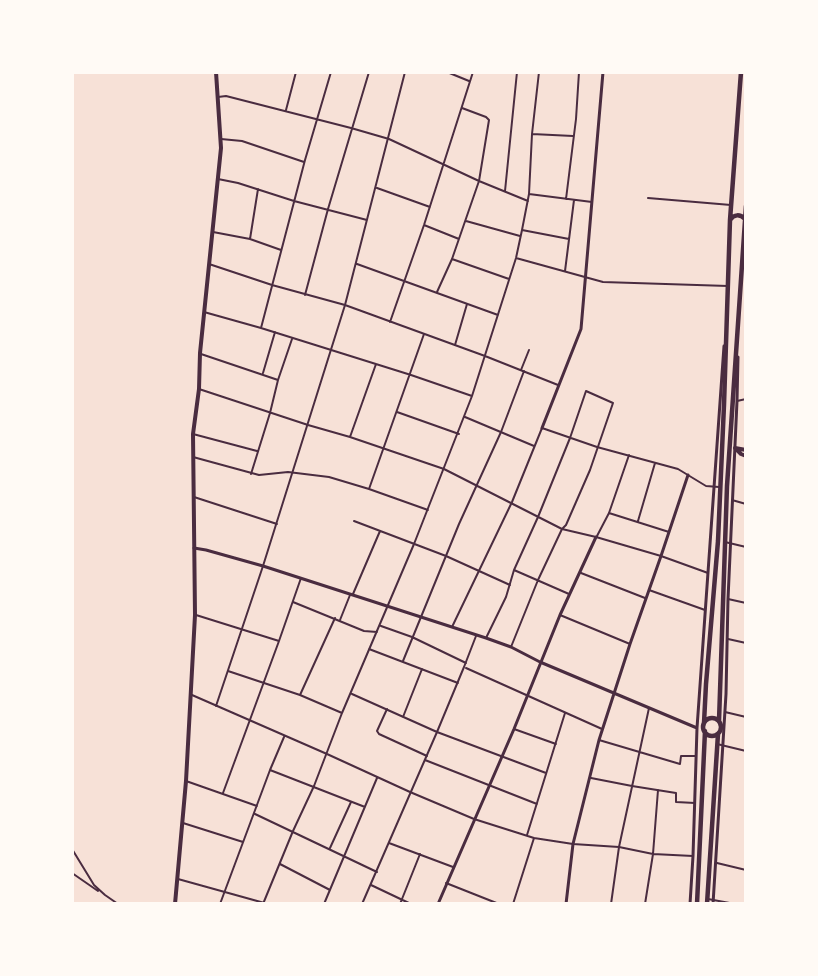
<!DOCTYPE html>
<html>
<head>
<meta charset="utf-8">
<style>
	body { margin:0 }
	#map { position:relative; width:818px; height:976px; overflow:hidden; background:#f7e1d7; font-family:"Roboto Condensed",sans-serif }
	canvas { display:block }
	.frame { position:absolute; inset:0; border:74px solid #fffaf5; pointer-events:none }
</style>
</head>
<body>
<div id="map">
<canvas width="818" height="976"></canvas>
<div class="frame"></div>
</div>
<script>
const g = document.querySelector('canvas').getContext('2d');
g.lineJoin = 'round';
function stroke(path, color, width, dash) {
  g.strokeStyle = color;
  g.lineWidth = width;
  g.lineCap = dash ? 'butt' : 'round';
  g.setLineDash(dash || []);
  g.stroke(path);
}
stroke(new Path2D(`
	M 447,72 L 469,81
	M 218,97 L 226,96 L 351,128 L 389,139 L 479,181 L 528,201
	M 286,110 L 296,72
	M 532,134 L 573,136
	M 221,139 L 242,141 L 304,162
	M 218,179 L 238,183 L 294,201 L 367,220
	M 377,188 L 430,207
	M 505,191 L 517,72
	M 529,194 L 592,202
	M 648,198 L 731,205
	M 566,199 L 576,119 L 579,72
	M 466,221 L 520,236
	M 424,225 L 459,239
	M 522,230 L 569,239
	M 213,232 L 250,239 L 281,250
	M 250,239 L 258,189
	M 516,258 L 603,282 L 728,286
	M 452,259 L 509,279
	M 209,264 L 272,285 L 345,305 L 485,356 L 558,385
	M 357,264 L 498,315
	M 565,271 L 574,200
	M 437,292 L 452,259 L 479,181 L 489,120 L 486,117 L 462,108
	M 305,295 L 328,209 L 369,72
	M 204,312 L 261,328 L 411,375 L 472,396
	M 390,322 L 424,225 L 473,72
	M 261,328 L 305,160 L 331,72
	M 455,345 L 467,304
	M 201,354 L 278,380
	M 521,370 L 529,350
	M 263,373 L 275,332
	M 199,389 L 308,425 L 350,437 L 444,469 L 562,529 L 596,537 L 661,556 L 708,573
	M 737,401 L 746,399
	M 397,412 L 459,434
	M 465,417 L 534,446
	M 193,434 L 257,451
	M 350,437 L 376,364
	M 193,457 L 259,475 L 288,472 L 329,477 L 369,489 L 428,510
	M 251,474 L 270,413 L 278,380 L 292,339
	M 369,489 L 424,334
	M 194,497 L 277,524
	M 732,500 L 746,504
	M 609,513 L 669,532
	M 354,521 L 446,556 L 510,585
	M 638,521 L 655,463
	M 597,536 L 609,513 L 629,455
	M 725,542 L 746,547
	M 514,570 L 569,594
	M 581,573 L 645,598
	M 649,590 L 705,610
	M 353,594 L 380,531
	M 728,599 L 746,603
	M 293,602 L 364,631 L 377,632
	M 196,615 L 279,641
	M 560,615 L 630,644
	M 340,620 L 350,595
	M 381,626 L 412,637 L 466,663
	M 452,627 L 512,502 L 542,428 L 597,447 L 678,469 L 706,486 L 719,487
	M 486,638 L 506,597 L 514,570 L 538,517 L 570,438 L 586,391 L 613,403 L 590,470 L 566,525 L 562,529 L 538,580 L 511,647
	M 728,639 L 746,643
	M 369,649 L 458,683
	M 403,661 L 459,524 L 501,432 L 524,371
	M 466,668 L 602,729
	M 228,671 L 300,695 L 342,713
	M 352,694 L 437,732 L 546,773
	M 192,695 L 327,754 L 410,792 L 474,819 L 534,838 L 573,844 L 619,847 L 653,854 L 693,856
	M 300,695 L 335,618
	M 216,706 L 263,566 L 345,305 L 405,72
	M 387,709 L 377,731 L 379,734 L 427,756
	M 725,712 L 746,717
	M 403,717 L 422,669
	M 514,729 L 556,744
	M 599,740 L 680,764 L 681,756 L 696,756
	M 717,744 L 746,751
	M 425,760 L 537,804
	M 270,770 L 365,807
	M 591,778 L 632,786 L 676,793 L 676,802 L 695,803
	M 186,781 L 257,806
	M 223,793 L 279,641 L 301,578
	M 255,814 L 377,872
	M 183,823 L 243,842
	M 527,835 L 565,713
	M 389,843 L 453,867
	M 330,848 L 351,802
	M 72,849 L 94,885 L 105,895 L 118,904
	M 717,863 L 746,870
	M 280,864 L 330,890
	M 72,873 L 98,891
	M 178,879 L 268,904
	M 446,883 L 499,904
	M 371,885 L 411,904
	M 708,899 L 735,904
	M 220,904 L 270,770 L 284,737
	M 263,904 L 293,831 L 314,786 L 342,713 L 414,544 L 472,396 L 516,258 L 522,230 L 529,194 L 532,134 L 539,72
	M 324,904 L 377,778
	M 362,904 L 437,732 L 464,667 L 476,636
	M 400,904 L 420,854
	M 513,904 L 534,838
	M 611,904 L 619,847 L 649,708
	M 645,904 L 653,854 L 658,790`), '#4a2c40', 2);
stroke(new Path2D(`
	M 542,428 L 581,329 L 603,72
	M 194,548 L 206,550 L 263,566 L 486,638 L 511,647 L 540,662 L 697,728
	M 438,904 L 514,729 L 560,615 L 596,537
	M 566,904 L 573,844 L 599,740 L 630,644 L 661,556 L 688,475
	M 690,904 L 693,856 L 697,728 L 724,346
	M 713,904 L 726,694 L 728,599 L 737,401 L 738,357`), '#4a2c40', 3);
stroke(new Path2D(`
	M 735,448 L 741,454 L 746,456
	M 735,448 L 746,450
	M 175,904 L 186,781 L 195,615 L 193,434 L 199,389 L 200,353 L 221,148 L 216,72`), '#4a2c40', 4);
stroke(new Path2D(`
	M 730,220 C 734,214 740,214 745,219
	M703 727a9 9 0 1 1 18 0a9 9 0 1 1-18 0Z
	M 719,721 L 727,486 L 746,206
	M 704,723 L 706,684 L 718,541 L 724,405 L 730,220 L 741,72
	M 697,904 L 705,731
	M 707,904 L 718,734`), '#4a2c40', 4.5);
</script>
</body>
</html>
